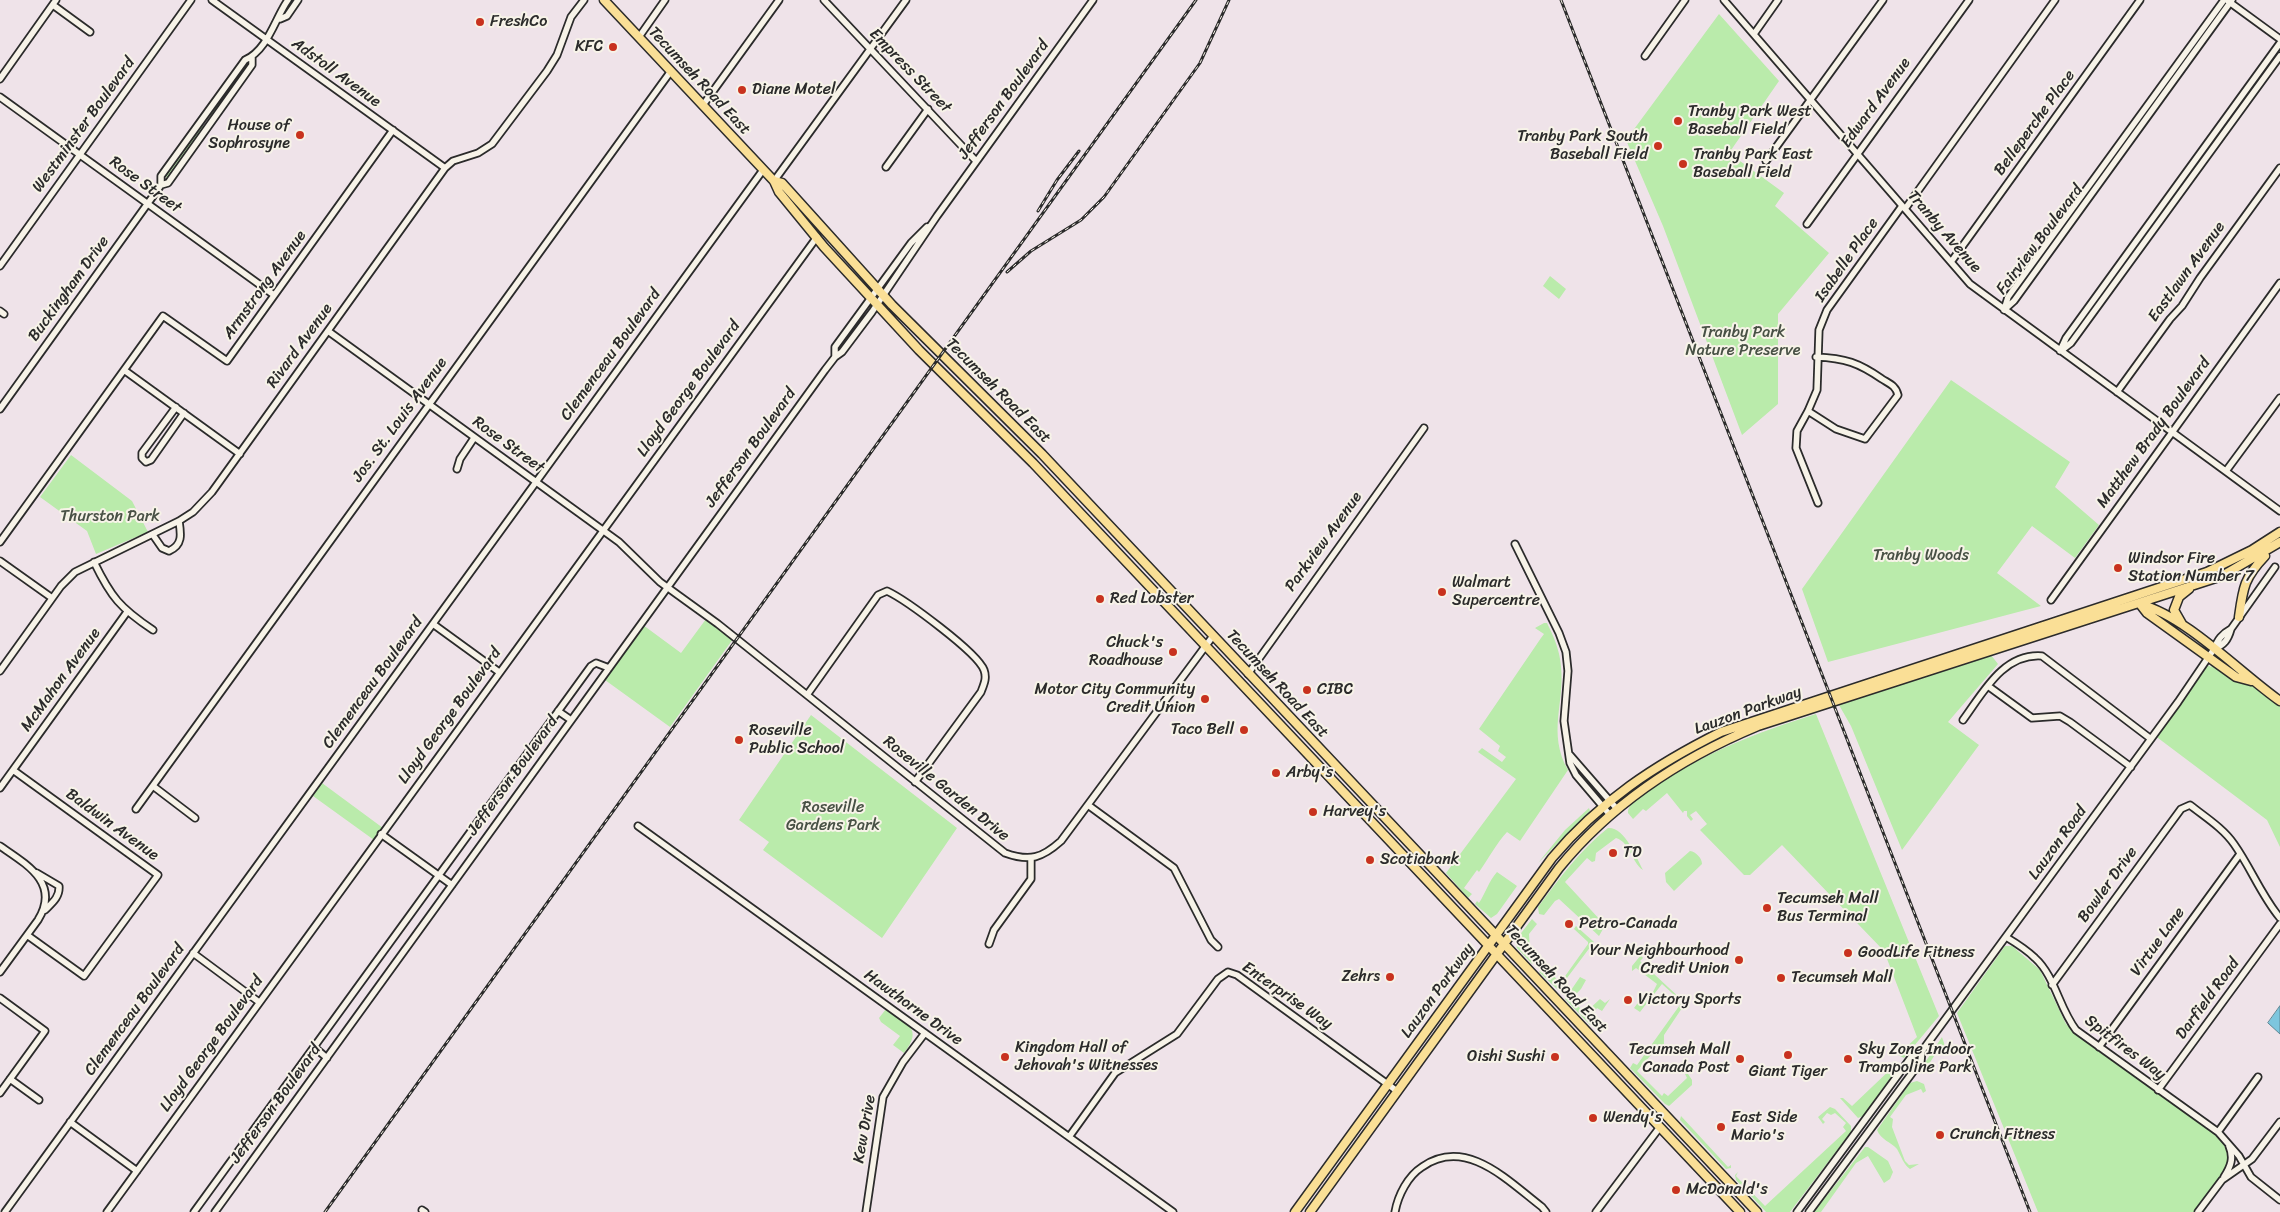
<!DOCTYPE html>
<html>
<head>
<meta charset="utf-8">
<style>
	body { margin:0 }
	canvas { display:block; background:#efe3e9 }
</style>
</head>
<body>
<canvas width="2280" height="1212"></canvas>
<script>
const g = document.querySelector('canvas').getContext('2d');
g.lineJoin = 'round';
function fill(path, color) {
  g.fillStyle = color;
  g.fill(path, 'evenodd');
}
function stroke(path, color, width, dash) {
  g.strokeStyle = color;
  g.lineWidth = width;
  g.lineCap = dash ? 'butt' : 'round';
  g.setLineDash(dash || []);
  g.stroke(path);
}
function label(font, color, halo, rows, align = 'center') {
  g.font = font + ' Sriracha,sans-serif';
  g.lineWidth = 4;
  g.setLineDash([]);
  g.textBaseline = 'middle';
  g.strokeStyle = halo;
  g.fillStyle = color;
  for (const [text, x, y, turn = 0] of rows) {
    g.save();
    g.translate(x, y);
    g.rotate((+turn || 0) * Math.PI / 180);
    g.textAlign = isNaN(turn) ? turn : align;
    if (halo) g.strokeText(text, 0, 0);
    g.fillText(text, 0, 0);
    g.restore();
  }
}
fill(new Path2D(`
	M 1719,14 L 1779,81 L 1729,153 L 1784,193 L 1775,206 L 1829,253 L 1778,314 L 1778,404 L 1742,435 L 1663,226 L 1626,140 Z
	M 244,64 L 248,65 L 248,68 L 211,117 L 209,113 Z
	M 201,125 L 204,126 L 204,129 L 167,178 L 165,175 Z
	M 1550,276 L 1566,289 L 1559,299 L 1543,286 Z
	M 1951,380 L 2070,462 L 2055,487 L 2099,525 L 2075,558 L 2032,526 L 1997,573 L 2041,606 L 1828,662 L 1802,589 Z
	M 71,455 L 132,501 L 148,532 L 96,554 L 87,531 L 40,497 Z
	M 706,619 L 733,639 L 670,727 L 605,680 L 643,625 L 681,653 Z
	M 1544,623 L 1547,623 C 1554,637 1560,651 1561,667 C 1565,703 1547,733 1568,770 L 1520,841 L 1507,832 C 1496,844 1489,858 1479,872 L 1477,870 L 1464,888 L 1472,894 L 1468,898 L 1446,873 L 1516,779 L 1478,752 L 1482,748 L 1502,762 L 1506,757 L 1498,751 L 1500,746 L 1479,729 L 1541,638 L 1544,634 L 1535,628 Z
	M 1991,655 L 1998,664 L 1948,722 L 1979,745 L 1902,850 L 1851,726 L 1839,705 Z
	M 2215,662 L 2252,682 L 2280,701 L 2280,847 L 2267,820 L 2154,735 L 2204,663 L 2211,667 Z
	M 1816,714 L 1939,1016 L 1904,1058 L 1898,1055 L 1917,1037 L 1884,951 L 1782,845 L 1750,875 L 1744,875 L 1700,830 L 1707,824 L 1696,811 L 1690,815 L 1693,819 L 1691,821 L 1687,816 L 1687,811 L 1684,811 L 1683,813 L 1667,793 L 1646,811 L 1643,809 L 1633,819 L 1628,813 C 1627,803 1645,793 1653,787 C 1704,753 1758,732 1816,714 Z
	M 811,715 L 957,828 L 882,938 L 763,850 L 769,842 L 739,820 Z
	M 322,783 L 383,828 L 374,840 L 313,796 Z
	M 1589,808 L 1590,811 L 1538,863 L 1565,830 Z
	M 1608,828 C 1625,827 1636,857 1643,870 C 1631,862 1631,843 1616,838 L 1596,853 L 1595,861 L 1592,862 L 1587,858 L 1565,882 L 1603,923 L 1607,922 L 1599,936 L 1559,899 L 1555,901 L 1544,915 L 1539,914 L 1538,907 C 1559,879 1580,850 1608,828 Z
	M 1690,851 C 1696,852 1702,858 1702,864 L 1674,891 L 1666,882 L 1665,873 Z
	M 1497,872 L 1517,886 L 1497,914 L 1491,918 L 1475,904 L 1477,901 L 1479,903 C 1486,892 1489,881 1497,872 Z
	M 1532,919 L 1537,924 L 1529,934 L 1530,952 L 1536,958 L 1532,964 L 1517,948 L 1515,941 Z
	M 1576,926 L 1594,942 L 1558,990 L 1539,972 L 1544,967 L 1558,980 L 1563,979 L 1588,944 L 1588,942 L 1574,929 Z
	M 2005,946 L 2012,946 L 2040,970 L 2066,1024 L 2083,1040 L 2219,1137 C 2227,1148 2232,1157 2226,1170 L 2195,1212 L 2038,1212 L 1957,1013 Z
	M 1641,955 L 1643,958 L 1640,961 L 1682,1000 L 1685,997 L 1686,998 L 1686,1002 L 1664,1035 L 1664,1046 L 1661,1049 L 1658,1047 L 1637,1071 L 1662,1096 L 1664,1093 L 1668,1096 L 1687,1078 L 1685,1074 L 1688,1074 L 1692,1080 L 1692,1085 L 1669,1106 L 1665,1104 L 1630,1068 L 1633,1063 L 1637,1065 L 1682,1002 L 1662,984 L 1640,1012 L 1634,1008 L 1646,992 L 1649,995 L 1653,992 L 1657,984 L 1636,968 L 1632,971 L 1632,966 Z
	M 1580,977 L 1586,980 L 1581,989 L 1571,999 L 1585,1013 L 1600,999 L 1605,1003 L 1610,999 L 1602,1011 L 1597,1008 L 1589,1019 L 1592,1023 L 1590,1025 L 1565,999 Z
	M 886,1009 C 906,1023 924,1028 904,1053 L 893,1045 L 900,1036 L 881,1022 L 879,1018 Z
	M 1942,1037 L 1946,1049 L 1936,1053 L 1929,1064 L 1931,1074 L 1929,1074 L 1924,1069 L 1924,1064 Z
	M 1892,1062 L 1895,1066 L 1894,1073 L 1863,1116 L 1858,1118 L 1840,1098 L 1843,1098 L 1852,1106 L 1893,1067 Z
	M 1917,1081 L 1924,1084 L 1926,1091 L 1923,1093 L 1921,1089 L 1906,1095 L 1890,1117 L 1893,1119 L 1892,1127 L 1905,1161 L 1909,1165 L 1919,1164 L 1910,1169 C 1904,1165 1901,1156 1897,1149 C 1891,1142 1881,1140 1877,1130 L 1910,1083 Z
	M 1830,1107 L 1835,1109 L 1851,1126 L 1851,1132 L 1790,1212 L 1766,1212 L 1736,1180 L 1735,1175 L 1738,1172 L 1736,1176 L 1765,1206 L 1846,1131 L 1843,1127 L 1846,1123 L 1835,1113 L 1831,1115 L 1827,1113 L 1822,1119 L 1825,1122 L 1823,1124 L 1818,1117 Z
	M 1681,1116 L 1728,1167 L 1731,1165 L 1731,1168 L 1726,1169 L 1680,1120 Z
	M 1865,1147 L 1868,1147 L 1888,1161 L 1893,1172 L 1890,1179 L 1884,1183 L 1868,1156 L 1856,1163 L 1821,1212 L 1814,1212 Z`), '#baebab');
const water = new Path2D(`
	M 2280,1006 L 2280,1034 L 2268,1023 Z`);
fill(water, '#7dc6de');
stroke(water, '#5c8896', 1);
const minor = new Path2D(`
	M 212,0 L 445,168
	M 824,0 L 976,161
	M 1724,0 L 1970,284 L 2280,511
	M 2228,1 L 2280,39
	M 53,5 L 90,32
	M 280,19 L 287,16 L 298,0
	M 1754,34 L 1778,0
	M 639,37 L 665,0
	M 1645,56 L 1685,0
	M 0,79 L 56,0
	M 0,97 L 274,295
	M 703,105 L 779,0
	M 1766,161 L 1883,0
	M 886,167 L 928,109
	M 774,181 L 906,0
	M 161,185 L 168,183 L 252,65 L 252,57
	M 1905,209 L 2055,0
	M 1807,224 L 1969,0
	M 1951,262 L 2140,0
	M 0,266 L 191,0
	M 2004,310 L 2014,301 L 2232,0
	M 2004,310 L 2008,297 L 2224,0
	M 0,311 L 4,314
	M 328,331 L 619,542 L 660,582 L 718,624 L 1005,853 C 1030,862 1042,858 1061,841 L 1213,636
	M 2062,350 L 2071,343 L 2280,56
	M 2060,351 L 2066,338 L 2280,43
	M 835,357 L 835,347 L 911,243 L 927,227
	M 124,370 L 240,454
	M 2117,392 L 2170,319 L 2182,306 L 2200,278 L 2280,168
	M 176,407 L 142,453 L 142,458 L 146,462 L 151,460 L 184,413
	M 0,409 L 161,185 L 161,176 L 245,60 C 268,50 275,18 288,0
	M 1808,411 L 1836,429 L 1865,439 L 1898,395 C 1896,386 1890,384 1882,379 C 1859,363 1845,358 1816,357
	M 457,469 L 460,459 L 474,438
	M 2226,471 L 2280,398
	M 1818,503 L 1796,448 L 1797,431 L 1808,411 L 1817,390 L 1819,330 L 1827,310 L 1902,206
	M 153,535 L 162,548 L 169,551 C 183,545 181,534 179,521
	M 0,542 L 163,316 L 227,361 L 393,130
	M 1515,544 L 1559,633 L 1566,652 L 1568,671 L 1564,721 L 1570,763 L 1576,775 L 1610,815
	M 0,561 L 52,598
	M 94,562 C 111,597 120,608 153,630
	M 2051,600 L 2280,283
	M 433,624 L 499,672
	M 2214,649 C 2224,645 2228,640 2231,629 L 2275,567
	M 0,671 L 61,586 L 75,572 L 179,521 L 193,512 L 212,492 L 445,168 L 453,161 L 478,153 L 492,144 L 547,71 L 557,55 L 571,17 L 584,0
	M 1248,674 L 1424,428
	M 1988,686 L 2032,718 L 2060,716 L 2070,722 L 2131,767
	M 807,695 L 878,595 L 887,591 C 906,600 977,652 984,670 C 987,678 984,684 981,692 L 915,782
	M 558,711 L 571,720
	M 1963,720 C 1983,693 2003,653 2042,656 L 2151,739
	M 1570,755 L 1617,809
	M 13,770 L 158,875 L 84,976 L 27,935
	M 153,786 L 195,818
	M 0,788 L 127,612
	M 1088,805 L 1174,868 L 1211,940 L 1218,947
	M 136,809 L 671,71
	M 638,826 L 1173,1212
	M 381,834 L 452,885
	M 0,846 C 26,864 61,883 38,920 L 0,972
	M 37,873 L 59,886 C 60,897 52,903 45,910
	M 2006,937 C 2016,943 2027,950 2035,958 C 2055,976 2059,1008 2076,1030 L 2218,1132 L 2239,1156 L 2251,1177 L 2280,1200
	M 989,944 L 994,930 L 1031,879 L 1031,859
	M 193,953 L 259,1002
	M 2052,985 L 2181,809 L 2190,805 C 2205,817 2223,828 2234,844 C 2251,868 2261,895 2280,918
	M 0,998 L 45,1031 L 0,1093
	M 314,1047 L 327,1058
	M 2099,1047 L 2240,854
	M 10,1079 L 39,1100
	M 2158,1090 L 2280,924
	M 70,1122 L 137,1171
	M 2218,1132 L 2258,1077
	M 1069,1137 L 1115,1073 L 1177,1034 L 1218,979 L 1228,972 L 1237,975 L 1397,1091
	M 2224,1177 C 2231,1166 2234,1158 2229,1146
	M 422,1210 L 425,1212
	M 5,1212 L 763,170
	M 107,1212 L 817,237
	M 194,1212 L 591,666 L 596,663 L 609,668
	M 215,1212 L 825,370 L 835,357 L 842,352 L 872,312 L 937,216 L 1093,0
	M 866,1212 L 883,1097 L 903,1062 L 925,1033
	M 1395,1212 C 1398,1195 1408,1176 1422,1167 C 1466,1136 1508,1181 1542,1207 L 1546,1212
	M 1596,1212 L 1660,1127
	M 1797,1212 L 1912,1056 L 1922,1051 L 2178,702 L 2214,649 C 2218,639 2222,634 2231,629
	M 1809,1212 L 1921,1061 L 1922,1051
	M 2198,1212 L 2222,1180 L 2252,1159 L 2280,1122`);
const major = new Path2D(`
	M 604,0 L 774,181 L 779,192 L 824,247 L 919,350 L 1033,463 L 1740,1212
	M 774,181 L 782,183 L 892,305 L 1042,454 L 1757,1212
	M 2140,604 C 2187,617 2239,672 2280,701
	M 2140,604 L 2147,613 L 2236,677 L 2251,681
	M 2239,617 C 2243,588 2244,578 2265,556
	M 2182,624 L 2174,610 L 2179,597 L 2189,589
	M 1295,1212 L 1552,858 C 1600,801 1655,765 1721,732 L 2207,572 L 2252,550 L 2280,532
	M 1310,1212 L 1559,868 C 1612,803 1681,758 1758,726 L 2222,576 L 2280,542`);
stroke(minor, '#2b2b2b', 9);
stroke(major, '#2b2b2b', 11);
stroke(minor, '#f7f3e8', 5.5);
stroke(major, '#fadf96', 8);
const rail = new Path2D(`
	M 1561,0 L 2030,1212
	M 1038,211 L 1057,180 L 1079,151
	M 1007,272 L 1031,251 L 1081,220 L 1104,197 L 1200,63 L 1229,0
	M 325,1212 L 1196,0`);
stroke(rail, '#2b2b2b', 3);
stroke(rail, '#f7f3e8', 1, [4]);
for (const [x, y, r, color] of [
	[480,22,5,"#c8321e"],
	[613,47,5,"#c8321e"],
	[742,90,5,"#c8321e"],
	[1678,121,5,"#c8321e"],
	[300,135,5,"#c8321e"],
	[1658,146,5,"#c8321e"],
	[1683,164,5,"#c8321e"],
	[2118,568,5,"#c8321e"],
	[1442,592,5,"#c8321e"],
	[1100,599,5,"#c8321e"],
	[1173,652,5,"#c8321e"],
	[1307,690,5,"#c8321e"],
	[1205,699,5,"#c8321e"],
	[1244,730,5,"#c8321e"],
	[739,740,5,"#c8321e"],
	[1276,773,5,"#c8321e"],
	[1313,812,5,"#c8321e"],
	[1613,853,5,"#c8321e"],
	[1370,860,5,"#c8321e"],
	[1767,908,5,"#c8321e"],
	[1569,924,5,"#c8321e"],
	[1848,953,5,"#c8321e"],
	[1739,960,5,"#c8321e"],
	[1390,977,5,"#c8321e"],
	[1781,978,5,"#c8321e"],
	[1628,1000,5,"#c8321e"],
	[1788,1055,5,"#c8321e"],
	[1005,1057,5,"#c8321e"],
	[1555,1057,5,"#c8321e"],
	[1740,1059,5,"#c8321e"],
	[1848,1059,5,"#c8321e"],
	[1593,1118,5,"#c8321e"],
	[1721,1127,5,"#c8321e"],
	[1940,1135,5,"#c8321e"],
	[1676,1190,5,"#c8321e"]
]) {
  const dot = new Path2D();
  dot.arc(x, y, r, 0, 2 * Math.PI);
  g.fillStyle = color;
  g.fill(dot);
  stroke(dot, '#f7f3e8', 2);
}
label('16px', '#2b2b2b', '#f7f3e8', [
	["FreshCo",490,22],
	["KFC",603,47,"right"],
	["Diane Motel",752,90],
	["Tranby Park West",1688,112],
	["Baseball Field",1688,130],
	["House of",290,126,"right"],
	["Sophrosyne",290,144,"right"],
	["Tranby Park South",1648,137,"right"],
	["Baseball Field",1648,155,"right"],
	["Tranby Park East",1693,155],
	["Baseball Field",1693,173],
	["Windsor Fire",2128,559],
	["Station Number 7",2128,577],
	["Walmart",1452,583],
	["Supercentre",1452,601],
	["Red Lobster",1110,599],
	["Chuck's",1163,643,"right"],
	["Roadhouse",1163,661,"right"],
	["Motor City Community",1195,690,"right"],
	["Credit Union",1195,708,"right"],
	["CIBC",1317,690],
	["Taco Bell",1234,730,"right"],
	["Roseville",749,731],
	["Public School",749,749],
	["Arby's",1286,773],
	["Harvey's",1323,812],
	["TD",1623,853],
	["Scotiabank",1380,860],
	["Tecumseh Mall",1777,899],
	["Bus Terminal",1777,917],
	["Petro-Canada",1579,924],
	["Your Neighbourhood",1729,951,"right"],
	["Credit Union",1729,969,"right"],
	["GoodLife Fitness",1858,953],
	["Zehrs",1380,977,"right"],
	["Tecumseh Mall",1791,978],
	["Victory Sports",1638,1000],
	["Kingdom Hall of",1015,1048],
	["Jehovah's Witnesses",1015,1066],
	["Tecumseh Mall",1730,1050,"right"],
	["Canada Post",1730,1068,"right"],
	["Sky Zone Indoor",1858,1050],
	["Trampoline Park",1858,1068],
	["Oishi Sushi",1545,1057,"right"],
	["Giant Tiger",1788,1072,"center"],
	["Wendy's",1603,1118],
	["East Side",1731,1118],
	["Mario's",1731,1136],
	["Crunch Fitness",1950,1135],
	["McDonald's",1686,1190]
], 'left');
label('16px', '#2b2b2b', '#f7f3e8', [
	["Empress Street",910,71,46],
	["Adstoll Avenue",336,73,36],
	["Tecumseh Road East",699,81,47],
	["Jefferson Boulevard",1004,100,-54],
	["Edward Avenue",1876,103,-54],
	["Belleperche Place",2035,123,-54],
	["Westminster Boulevard",84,125,-54],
	["Rose Street",145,185,36],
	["Tranby Avenue",1944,232,49],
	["Fairview Boulevard",2040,240,-53],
	["Isabelle Place",1847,260,-55],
	["Eastlawn Avenue",2187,272,-54],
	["Armstrong Avenue",265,285,-54],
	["Buckingham Drive",69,289,-54],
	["Rivard Avenue",300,346,-54],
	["Clemenceau Boulevard",611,355,-54],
	["Lloyd George Boulevard",689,389,-54],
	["Tecumseh Road East",998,391,45],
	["Jos. St. Louis Avenue",400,420,-54],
	["Matthew Brady Boulevard",2154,433,-54],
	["Rose Street",508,445,36],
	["Jefferson Boulevard",751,448,-54],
	["Parkview Avenue",1324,542,-54],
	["McMahon Avenue",61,680,-54],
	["Clemenceau Boulevard",373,683,-54],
	["Tecumseh Road East",1277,684,47],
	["Lauzon Parkway",1748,711,-20],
	["Lloyd George Boulevard",450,716,-54],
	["Jefferson Boulevard",513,776,-54],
	["Roseville Garden Drive",946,789,39],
	["Baldwin Avenue",112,825,36],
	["Lauzon Road",2058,843,-54],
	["Bowler Drive",2108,885,-54],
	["Virtue Lane",2158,942,-54],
	["Tecumseh Road East",1556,979,47],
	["Lauzon Parkway",1438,991,-54],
	["Enterprise Way",1287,996,35],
	["Darfield Road",2208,999,-54],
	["Hawthorne Drive",913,1008,36],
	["Clemenceau Boulevard",135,1010,-54],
	["Lloyd George Boulevard",212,1044,-54],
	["Spitfires Way",2125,1048,37],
	["Jefferson Boulevard",276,1104,-54],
	["Kew Drive",865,1129,-80]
]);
label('16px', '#485145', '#f7f3e8', [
	["Tranby Park",1743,333],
	["Nature Preserve",1743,351],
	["Thurston Park",110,517],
	["Tranby Woods",1921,556],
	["Roseville",833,808],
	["Gardens Park",833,826]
]);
</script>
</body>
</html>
